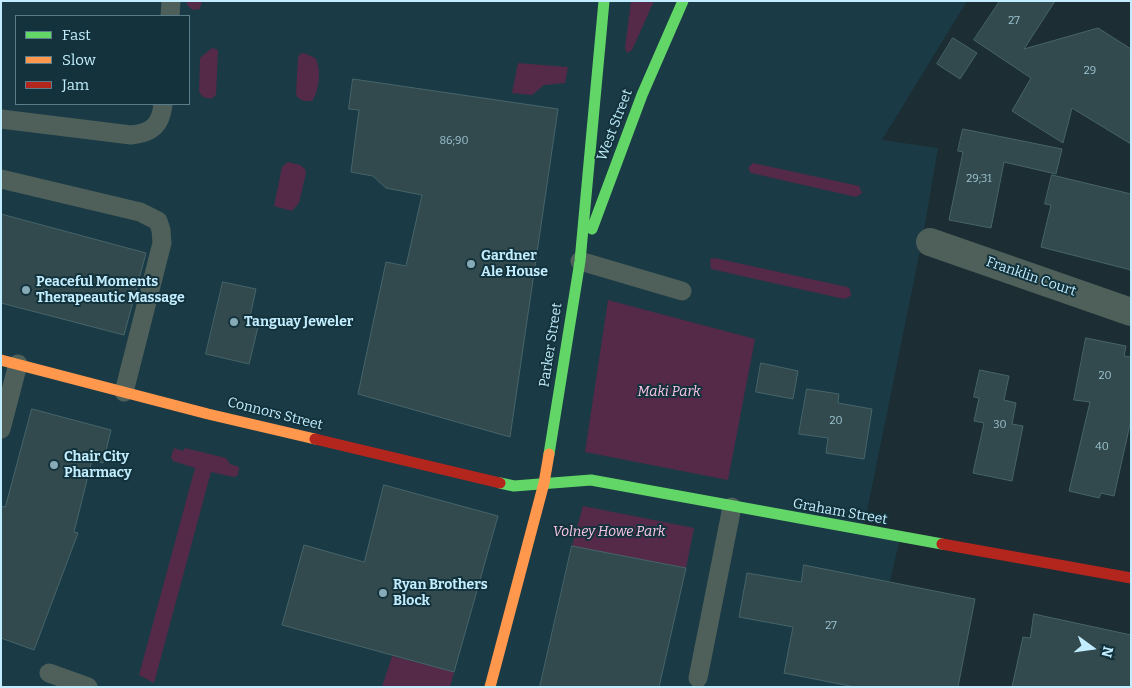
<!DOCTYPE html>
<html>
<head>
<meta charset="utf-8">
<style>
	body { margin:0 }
	#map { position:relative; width:1132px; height:688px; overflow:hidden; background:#1c2d33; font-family:Bitter,serif }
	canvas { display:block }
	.frame { position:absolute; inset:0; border:2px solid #c1edfe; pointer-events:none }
	.legend { position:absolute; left:15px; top:15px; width:175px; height:90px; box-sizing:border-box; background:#13323c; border:1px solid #597d8a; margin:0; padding:6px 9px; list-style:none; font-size:15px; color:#c1edfe }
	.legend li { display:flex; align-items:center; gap:10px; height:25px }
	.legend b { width:25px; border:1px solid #597d8a }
	.north { position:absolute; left:1067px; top:623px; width:50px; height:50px; -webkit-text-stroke:4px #13323c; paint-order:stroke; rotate:104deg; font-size:14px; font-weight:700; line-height:20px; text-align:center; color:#c1edfe }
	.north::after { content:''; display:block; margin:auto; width:18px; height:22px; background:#c1edfe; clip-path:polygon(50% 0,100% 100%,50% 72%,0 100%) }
</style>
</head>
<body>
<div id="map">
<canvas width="1132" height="688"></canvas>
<div class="frame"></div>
<ul class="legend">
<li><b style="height:6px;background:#63d668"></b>Fast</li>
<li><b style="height:6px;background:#ff974d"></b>Slow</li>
<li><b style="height:6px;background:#b3261e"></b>Jam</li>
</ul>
<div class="north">N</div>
</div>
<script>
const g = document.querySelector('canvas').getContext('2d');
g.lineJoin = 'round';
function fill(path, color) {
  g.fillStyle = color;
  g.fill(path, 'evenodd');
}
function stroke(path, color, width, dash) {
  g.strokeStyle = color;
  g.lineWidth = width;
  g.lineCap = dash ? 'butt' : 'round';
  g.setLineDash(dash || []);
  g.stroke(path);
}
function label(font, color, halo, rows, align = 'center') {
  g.font = font + ' Bitter,serif';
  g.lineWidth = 4;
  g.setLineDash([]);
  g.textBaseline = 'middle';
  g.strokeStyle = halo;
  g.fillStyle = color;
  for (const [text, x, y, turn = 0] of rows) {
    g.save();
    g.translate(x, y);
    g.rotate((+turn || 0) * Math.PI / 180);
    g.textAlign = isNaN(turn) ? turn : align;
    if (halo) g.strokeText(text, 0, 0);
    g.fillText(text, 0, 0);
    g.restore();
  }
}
fill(new Path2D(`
	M 1,1 L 967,1 L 882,140 L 938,148 L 923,236 L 863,531 L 900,538 L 866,687 L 1,687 ZM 16,16 L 189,16 L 189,104 L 16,104 Z`), '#1a3a45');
fill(new Path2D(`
	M 186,1 L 202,1 L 200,9 L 193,10 L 188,6 Z
	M 631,1 L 654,1 L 632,50 L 627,53 L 625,48 Z
	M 212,48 L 218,50 L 216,95 L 211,99 L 203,97 L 199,92 L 200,58 Z
	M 304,53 L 315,58 C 322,68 319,92 312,101 C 306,101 298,101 296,94 L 298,58 L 300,54 Z
	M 518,63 L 568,67 L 565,83 L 544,85 L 532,95 L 512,93 Z
	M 288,162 L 300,165 L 305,169 L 306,173 L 299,203 L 292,211 L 274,206 L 282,167 Z
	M 753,163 L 859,186 L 862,193 L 856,197 L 751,173 L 748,168 Z
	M 715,258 L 847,287 L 850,289 L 851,296 L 844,299 L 711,269 L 710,259 Z
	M 608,300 L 755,339 L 728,480 L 585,452 Z
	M 174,448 L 183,451 L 185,448 L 226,458 L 230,464 L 239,467 L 238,475 L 234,477 L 211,472 L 154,683 L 139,675 L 195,468 L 173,461 L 171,457 Z
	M 583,506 L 694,528 L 686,568 L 572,546 Z
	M 392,656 L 454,672 L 450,687 L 382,687 Z`), '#542a48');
const building = new Path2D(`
	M 1000,1 L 1055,1 L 1024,49 L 1098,28 L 1131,49 L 1131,144 L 1072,108 L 1063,143 L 1012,111 L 1031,78 L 974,40 Z
	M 953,38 L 977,53 L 960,79 L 937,64 Z
	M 353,79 L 558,109 L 510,437 L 358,394 L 386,262 L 406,266 L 422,195 L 386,188 L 373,176 L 351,172 L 359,110 L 349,109 Z
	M 963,129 L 1062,149 L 1056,174 L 1004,162 L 991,228 L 949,220 L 963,152 L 958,151 Z
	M 1052,175 L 1131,194 L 1131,270 L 1041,247 L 1051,205 L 1045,204 Z
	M 1,214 L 146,253 L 124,335 L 1,303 Z
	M 223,282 L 256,289 L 249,321 L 259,323 L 249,364 L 206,354 Z
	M 1086,338 L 1126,346 L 1124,356 L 1131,357 L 1131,420 L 1114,496 L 1101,493 L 1099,498 L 1069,491 L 1090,402 L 1074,400 Z
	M 761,363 L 798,371 L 793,399 L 756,392 Z
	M 980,370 L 1009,376 L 1004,400 L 1016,403 L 1012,424 L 1023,426 L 1012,481 L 973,473 L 984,423 L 974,421 L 979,398 L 974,397 Z
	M 807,389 L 839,394 L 838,403 L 872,409 L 864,459 L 826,453 L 828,438 L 799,434 Z
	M 32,409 L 111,430 L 103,463 L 92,460 L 74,532 L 78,533 L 34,650 L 1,638 L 1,506 L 5,507 Z
	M 384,485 L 498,516 L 454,672 L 282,625 L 304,545 L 364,562 Z
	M 572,546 L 686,568 L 659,687 L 540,687 Z
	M 804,565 L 975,599 L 958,687 L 855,687 L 784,673 L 793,627 L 739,617 L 747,573 L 801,582 Z
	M 1034,614 L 1131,635 L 1131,687 L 1012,687 L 1023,637 L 1030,638 Z`);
fill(building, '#324a4d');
stroke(building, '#466469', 1);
stroke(new Path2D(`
	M 170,16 L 171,1
	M 1,119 L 131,135 C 152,133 161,125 163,104
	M 1,179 L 140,212 L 158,221 L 161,230 L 162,243 L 124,392
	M 580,261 L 682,291
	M 1,429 L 18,364
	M 49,673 L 88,687
	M 698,678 L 732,507`), '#4f605a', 19);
stroke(new Path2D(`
	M 930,242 L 1131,312`), '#4f605a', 28);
stroke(new Path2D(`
	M 592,229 L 642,95 L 683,1
	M 549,454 L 580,261 L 604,1
	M 500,483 L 514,486 L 591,480 L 942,544`), '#63d668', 11);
stroke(new Path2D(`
	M 1,360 L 208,414 L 315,439
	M 490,687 L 544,483 L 549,454`), '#ff974d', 11);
stroke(new Path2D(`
	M 315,439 L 500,483
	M 942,544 L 1131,578`), '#b3261e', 11);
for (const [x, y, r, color] of [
	[471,264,5,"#87aab7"],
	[26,290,5,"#87aab7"],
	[234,322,5,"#87aab7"],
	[54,465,5,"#87aab7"],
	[383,593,5,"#87aab7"]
]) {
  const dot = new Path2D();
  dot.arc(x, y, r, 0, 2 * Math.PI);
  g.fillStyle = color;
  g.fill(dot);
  stroke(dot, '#13323c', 2);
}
label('11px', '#9dc4d2', null, [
	["27",1014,21],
	["29",1090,71],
	["86;90",454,141],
	["29;31",979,179],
	["20",1105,376],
	["20",836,421],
	["30",1000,425],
	["40",1102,447],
	["27",831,626]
]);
label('14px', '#c1edfe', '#13323c', [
	["West Street",615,125,-69],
	["Franklin Court",1031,277,19],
	["Parker Street",551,345,-81],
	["Connors Street",275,414,14],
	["Graham Street",840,512,10]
]);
label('bold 14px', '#c1edfe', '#13323c', [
	["Gardner",481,256],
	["Ale House",481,272],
	["Peaceful Moments",36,282],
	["Therapeautic Massage",36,298],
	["Tanguay Jeweler",244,322],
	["Chair City",64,457],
	["Pharmacy",64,473],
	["Ryan Brothers",393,585],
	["Block",393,601]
], 'left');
label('italic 14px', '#fbc6e5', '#13323c', [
	["Maki Park",669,392],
	["Volney Howe Park",609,532]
]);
</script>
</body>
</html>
